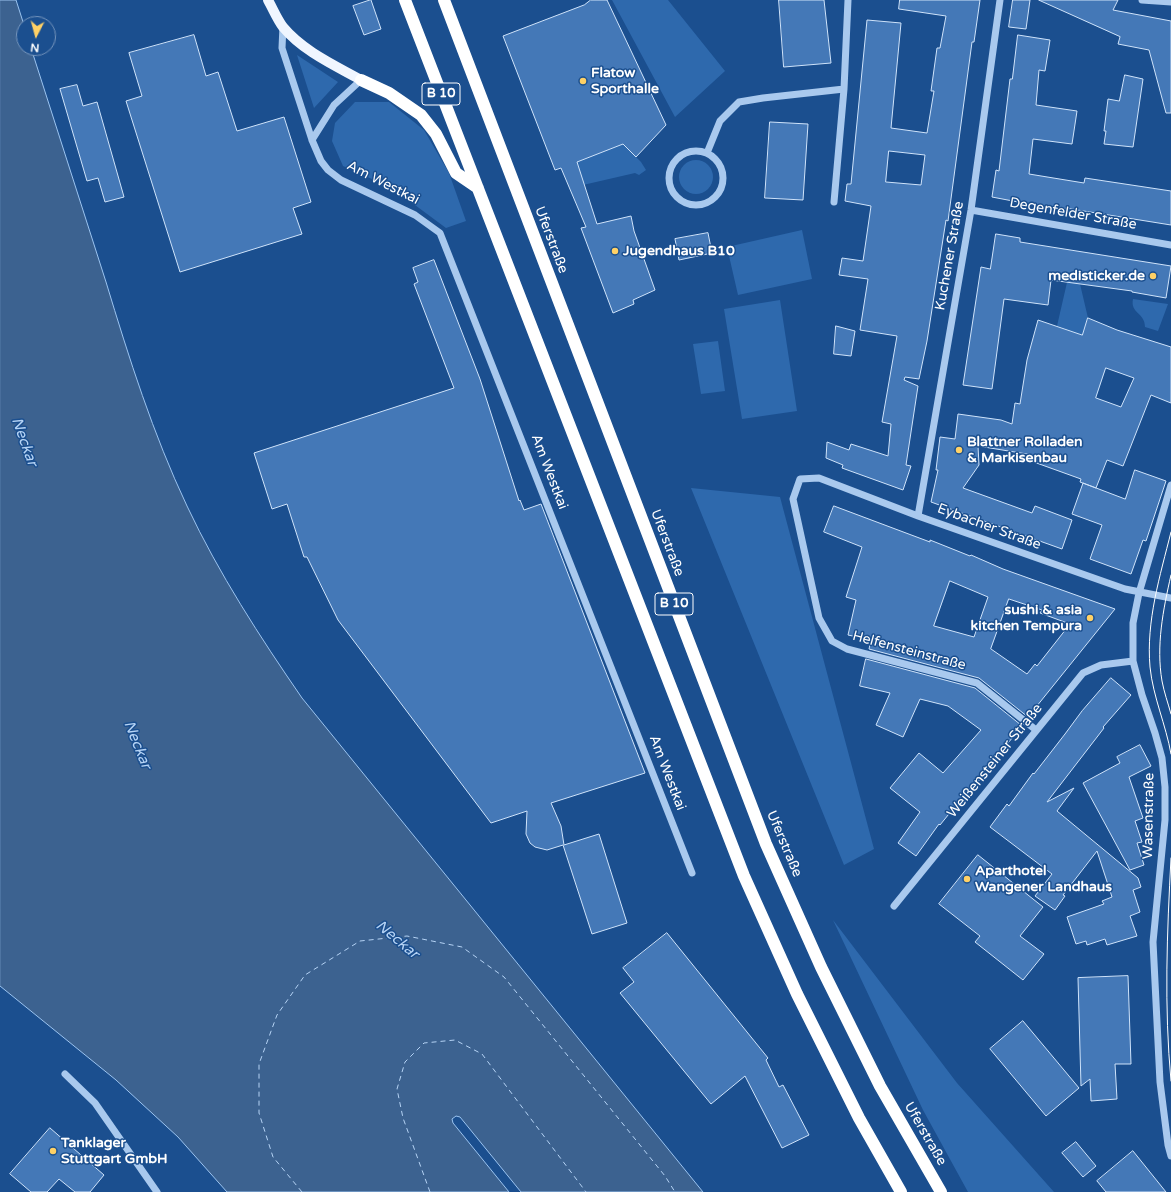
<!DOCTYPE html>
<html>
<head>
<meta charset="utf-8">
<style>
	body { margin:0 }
	#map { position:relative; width:1171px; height:1192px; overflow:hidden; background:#1b4f8f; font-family:"Varela Round",sans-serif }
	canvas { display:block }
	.north { position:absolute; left:16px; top:16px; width:40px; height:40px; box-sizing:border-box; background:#1b4f8f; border:1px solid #7695bc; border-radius:50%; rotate:186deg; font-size:11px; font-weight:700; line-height:16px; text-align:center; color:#fff }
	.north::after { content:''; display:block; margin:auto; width:14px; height:18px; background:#ffd166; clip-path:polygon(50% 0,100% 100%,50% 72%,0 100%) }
</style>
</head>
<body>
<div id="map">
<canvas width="1171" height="1192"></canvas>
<div class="north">N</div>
</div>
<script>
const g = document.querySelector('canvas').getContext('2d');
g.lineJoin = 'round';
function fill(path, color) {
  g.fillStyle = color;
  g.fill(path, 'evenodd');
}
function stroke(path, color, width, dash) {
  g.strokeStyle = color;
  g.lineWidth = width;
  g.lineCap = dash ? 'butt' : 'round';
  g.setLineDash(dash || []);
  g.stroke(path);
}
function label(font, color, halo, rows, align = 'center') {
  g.font = font + ' "Varela Round",sans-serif';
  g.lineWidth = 3;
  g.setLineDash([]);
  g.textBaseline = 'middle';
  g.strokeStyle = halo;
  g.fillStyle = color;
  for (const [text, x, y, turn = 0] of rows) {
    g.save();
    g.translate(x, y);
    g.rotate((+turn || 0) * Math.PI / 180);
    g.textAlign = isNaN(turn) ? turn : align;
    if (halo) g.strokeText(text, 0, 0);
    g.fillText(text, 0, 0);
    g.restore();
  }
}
fill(new Path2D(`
	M 612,0 L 668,0 L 725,71 L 675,117 Z
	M 297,55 L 338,82 L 314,108 Z
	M 355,102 L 389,102 L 424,130 L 449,173 L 466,221 L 446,228 L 392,188 L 343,166 L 332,141 L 335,123 Z
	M 623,144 L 641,162 L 646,170 L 639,175 L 635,173 L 570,188 L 562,167 Z
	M679 177a17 17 0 1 1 34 0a17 17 0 1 1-34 0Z
	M 802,230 L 812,279 L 738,295 L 727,247 Z
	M 1074,252 L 1074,283 L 1080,284 L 1088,318 L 1082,335 L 1057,326 Z
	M 1133,299 L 1168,304 L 1158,331 L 1145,327 C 1145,312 1130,314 1133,299 Z
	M 780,300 L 797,411 L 742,419 L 724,309 Z
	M 718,341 L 725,391 L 701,394 L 693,344 Z
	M 691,488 L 780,497 L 874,849 L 844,865 Z
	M 833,920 L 957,1083 L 1054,1192 L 968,1192 L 923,1110 Z`), '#2e69ad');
const water = new Path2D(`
	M 0,0 L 16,0 L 24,25 L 24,48 L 31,48 C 56,126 81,204 106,282 C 129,358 153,434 187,506 C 219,574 260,637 302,698 L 703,1192 L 521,1192 L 460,1117 L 456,1116 L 452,1119 L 453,1123 L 509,1192 L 227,1192 L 178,1137 L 116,1080 L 0,986 Z`);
fill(water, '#3c6290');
stroke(water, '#9cc4f0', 1);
stroke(new Path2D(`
	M 302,1192 L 273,1157 L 259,1113 L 259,1064 L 277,1015 L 305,975 L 360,941 L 407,936 L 462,947 L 504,977 L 665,1176 L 675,1192
	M 430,1192 L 403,1118 L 397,1089 L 405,1062 L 424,1043 L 455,1040 L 482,1054 L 586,1192`), '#b5d3f5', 1, [5, 4]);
const building = new Path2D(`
	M 371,0 L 381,29 L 364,35 L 353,6 Z
	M 591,0 L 607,0 L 666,125 L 636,157 L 623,144 L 577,162 L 597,224 L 631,216 L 634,231 L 655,290 L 633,300 L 634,304 L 613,313 L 581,228 L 586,227 L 561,168 L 555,170 L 503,36 L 584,5 Z
	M 779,0 L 824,0 L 831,63 L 784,67 Z
	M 900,0 L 980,0 L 974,42 L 972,42 L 948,221 L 946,220 L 927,341 L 919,379 L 905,377 L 904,380 L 918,386 L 906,465 L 911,466 L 903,490 L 842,468 L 843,465 L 826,458 L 827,442 L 849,450 L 851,444 L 888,456 L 891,424 L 882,422 L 897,336 L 860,330 L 868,279 L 839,275 L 842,258 L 863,261 L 871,206 L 845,201 L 847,184 L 851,184 L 867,20 L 901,23 L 891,128 L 927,133 L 934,91 L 931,91 L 937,48 L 940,48 L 946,16 L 899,9 ZM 889,151 L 925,155 L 921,185 L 886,182 Z
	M 1013,0 L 1030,0 L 1026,29 L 1009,27 Z
	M 1039,0 L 1118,0 L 1113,10 L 1171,21 L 1171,113 L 1166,113 L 1149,50 L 1118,44 L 1120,37 Z
	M 194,35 L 206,76 L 218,72 L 237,131 L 284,117 L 311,202 L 293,208 L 302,234 L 180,272 L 126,101 L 142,96 L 129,53 Z
	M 1018,35 L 1050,40 L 1045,71 L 1039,70 L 1036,105 L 1077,111 L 1072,144 L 1033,139 L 1029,174 L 1084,183 L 1085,178 L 1171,191 L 1171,225 L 1065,208 L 1065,211 L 992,197 L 996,170 L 999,171 L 1010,79 L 1012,79 Z
	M 1125,75 L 1143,79 L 1133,147 L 1104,144 L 1106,131 L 1104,131 L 1108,99 L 1119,101 Z
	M 77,85 L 83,106 L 97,102 L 124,197 L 105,202 L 98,178 L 87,181 L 60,89 Z
	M 770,122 L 808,124 L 803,200 L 765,198 Z
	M 708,233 L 712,253 L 679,260 L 675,239 Z
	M 996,234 L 1020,238 L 1020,242 L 1171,266 L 1166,298 L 1132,292 L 1132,291 L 1051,280 L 1048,305 L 1004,299 L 992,389 L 963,385 L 981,267 L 990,269 Z
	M 434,260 L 480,379 L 519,501 L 520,500 L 524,510 L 541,504 L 645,773 L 551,803 L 561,826 L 564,845 L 599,834 L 627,923 L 592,934 L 563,845 L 547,850 L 535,847 L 530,843 L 526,834 L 527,811 L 491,823 L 338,620 L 307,557 L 304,557 L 287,504 L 272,509 L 254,453 L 454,388 L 414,284 L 418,282 L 413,268 Z
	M 1088,318 L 1117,330 L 1171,347 L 1171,403 L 1151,395 L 1123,466 L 1107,460 L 1096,488 L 1080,482 L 1081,479 L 1031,461 L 1033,455 L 978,446 L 979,465 L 963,488 L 1032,513 L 1035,506 L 1072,520 L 1062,549 L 931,502 L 938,470 L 936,470 L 940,437 L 955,439 L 958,414 L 1001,420 L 1012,424 L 1015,403 L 1020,404 L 1027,360 L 1038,320 L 1082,335 ZM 1106,368 L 1134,378 L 1121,407 L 1096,398 Z
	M 836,326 L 855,331 L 851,356 L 834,354 Z
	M 1135,470 L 1166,481 L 1146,541 L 1143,540 L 1131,574 L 1090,559 L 1102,525 L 1072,514 L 1083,483 L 1125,499 Z
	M 834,506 L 930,542 L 930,540 L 970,556 L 971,555 L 1003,569 L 1115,609 L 1028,717 L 979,678 L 869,649 L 871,640 L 848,635 L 856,600 L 846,597 L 862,547 L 824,532 ZM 950,581 L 988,597 L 974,637 L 934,626 ZM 1009,599 L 1042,610 L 1040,613 L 1070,624 L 1037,666 L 1035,664 L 1027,674 L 991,649 Z
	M 866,659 L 975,688 L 1021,725 L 1020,726 L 1021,727 L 996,758 L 997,759 L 976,784 L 974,783 L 940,825 L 939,824 L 916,856 L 898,843 L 920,812 L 890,788 L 919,753 L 943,773 L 981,730 L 948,706 L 920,699 L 903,737 L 876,725 L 890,693 L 860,686 Z
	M 1111,678 L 1131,695 L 1103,727 L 1104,728 L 1047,802 L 1074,788 L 1057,811 L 1138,878 L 1141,887 L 1133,890 L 1140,912 L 1130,916 L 1137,936 L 1107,945 L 1105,939 L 1087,945 L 1086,941 L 1076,944 L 1067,917 L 1104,904 L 1102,901 L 1112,897 L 1097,851 L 1063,895 L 1065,896 L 1055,910 L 1035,896 L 1052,874 L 990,827 L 1007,804 L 1009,806 L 1033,773 L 1034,774 L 1065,734 L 1082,711 Z
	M 1140,745 L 1151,766 L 1129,777 L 1143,818 L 1135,821 L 1142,842 L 1137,843 L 1144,865 L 1130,870 L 1083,783 L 1120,763 L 1117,757 Z
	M 978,855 L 1043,907 L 1020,936 L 1044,954 L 1023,980 L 975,942 L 980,936 L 939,904 Z
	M 667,933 L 768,1058 L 766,1060 L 779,1087 L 783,1085 L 809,1135 L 782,1148 L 745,1076 L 711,1104 L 620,993 L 634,982 L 623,968 Z
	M 1128,976 L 1131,1064 L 1115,1064 L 1117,1099 L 1091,1101 L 1090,1079 L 1081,1086 L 1078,978 Z
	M 1023,1021 L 1079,1088 L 1046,1116 L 990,1049 Z
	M 50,1128 L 104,1175 L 90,1192 L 75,1192 L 59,1179 L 47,1192 L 31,1192 L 10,1174 Z
	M 1076,1142 L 1096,1166 L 1083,1177 L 1062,1153 Z
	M 1133,1151 L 1166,1192 L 1106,1192 L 1097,1181 Z`);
fill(building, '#4478b7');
stroke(building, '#cfe3fa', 1);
stroke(new Path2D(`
	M 1142,0 L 1171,2
	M 283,26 L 282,48 L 312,140 L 321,161 L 328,170 L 341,180 L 415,215 L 440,233 L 692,873
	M 312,140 L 334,105 L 361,80
	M669 178a27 27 0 1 1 54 0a27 27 0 1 1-54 0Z
	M 707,153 L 720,121 L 739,102 L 763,98 L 844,89
	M 834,202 L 844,89 L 848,0
	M 971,210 L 1171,245
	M 1171,485 L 1139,593 L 1133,623 L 1133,661 L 1142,695 L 1155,733 L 1162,758 L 1165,787 L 1165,820 L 1153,942 L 1160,1082 L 1168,1145 L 1171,1156
	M 918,516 L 971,210 L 1000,0
	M 1036,730 L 977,683 L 847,649 L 832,641 L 819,618 L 793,499 L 800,479 L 819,478 L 918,516 L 1125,589 L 1171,598
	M 894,906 L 1083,673 L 1101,665 L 1133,661
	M 65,1074 L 95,1103 L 157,1192`), '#a9c9ee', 7);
stroke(new Path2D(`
	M 268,0 C 273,9 277,19 283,27 C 303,51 334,65 361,80`), '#f0f6ff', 10);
stroke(new Path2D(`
	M 405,0 L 744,876 L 797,994 L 859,1118 L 901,1192
	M 444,0 L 766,844 L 821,967 L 880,1086 L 941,1192
	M 361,80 L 389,93 L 421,115 L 436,134 L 456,173 L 478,188`), '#fff', 12);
stroke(new Path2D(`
	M 1171,532 C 1160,576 1146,621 1150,667 C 1153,697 1166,725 1171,754
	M 1171,575 C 1163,610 1156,646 1162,681 C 1164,692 1168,703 1171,714
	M 1171,858 C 1167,933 1164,1007 1171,1081`), '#fff', 1);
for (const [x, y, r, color] of [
	[583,81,4,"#ffd166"],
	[615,251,4,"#ffd166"],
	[1153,276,4,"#ffd166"],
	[959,450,4,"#ffd166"],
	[1090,618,4,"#ffd166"],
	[967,879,4,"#ffd166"],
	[53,1151,4,"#ffd166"]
]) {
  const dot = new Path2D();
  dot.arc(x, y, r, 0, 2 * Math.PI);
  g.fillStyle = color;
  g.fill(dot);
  stroke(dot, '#1b4f8f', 1.5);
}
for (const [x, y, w] of [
	[441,94,38],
	[674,604,38]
]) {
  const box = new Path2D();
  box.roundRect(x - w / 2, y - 11, w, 22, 3);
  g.fillStyle = '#1b4f8f';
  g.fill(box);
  stroke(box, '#fff', 1);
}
label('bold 13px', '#fff', null, [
	["B 10",441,94],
	["B 10",674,604]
]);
label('bold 14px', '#fff', '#1b4f8f', [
	["Flatow",591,73],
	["Sporthalle",591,89],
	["Jugendhaus B10",623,251],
	["medisticker.de",1145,276,"right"],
	["Blattner Rolladen",967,442],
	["& Markisenbau",967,458],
	["sushi & asia",1082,610,"right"],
	["kitchen Tempura",1082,626,"right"],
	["Aparthotel",975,871],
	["Wangener Landhaus",975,887],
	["Tanklager",61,1143],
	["Stuttgart GmbH",61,1159]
], 'left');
label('14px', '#fff', '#1b4f8f', [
	["Am Westkai",383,183,27],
	["Degenfelder Straße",1073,214,10],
	["Uferstraße",551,240,69],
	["Kuchener Straße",950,256,-80],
	["Am Westkai",549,472,69],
	["Eybacher Straße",989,527,20],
	["Uferstraße",667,543,69],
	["Helfensteinstraße",909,651,15],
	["Weißensteiner Straße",995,761,-51],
	["Am Westkai",667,773,69],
	["Wasenstraße",1149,816,-89],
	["Uferstraße",784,844,67],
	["Uferstraße",925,1134,60]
]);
label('italic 15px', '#b5d3f5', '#1b4f8f', [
	["Neckar",24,442,70],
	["Neckar",137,745,68],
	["Neckar",397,940,40]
]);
</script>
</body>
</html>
